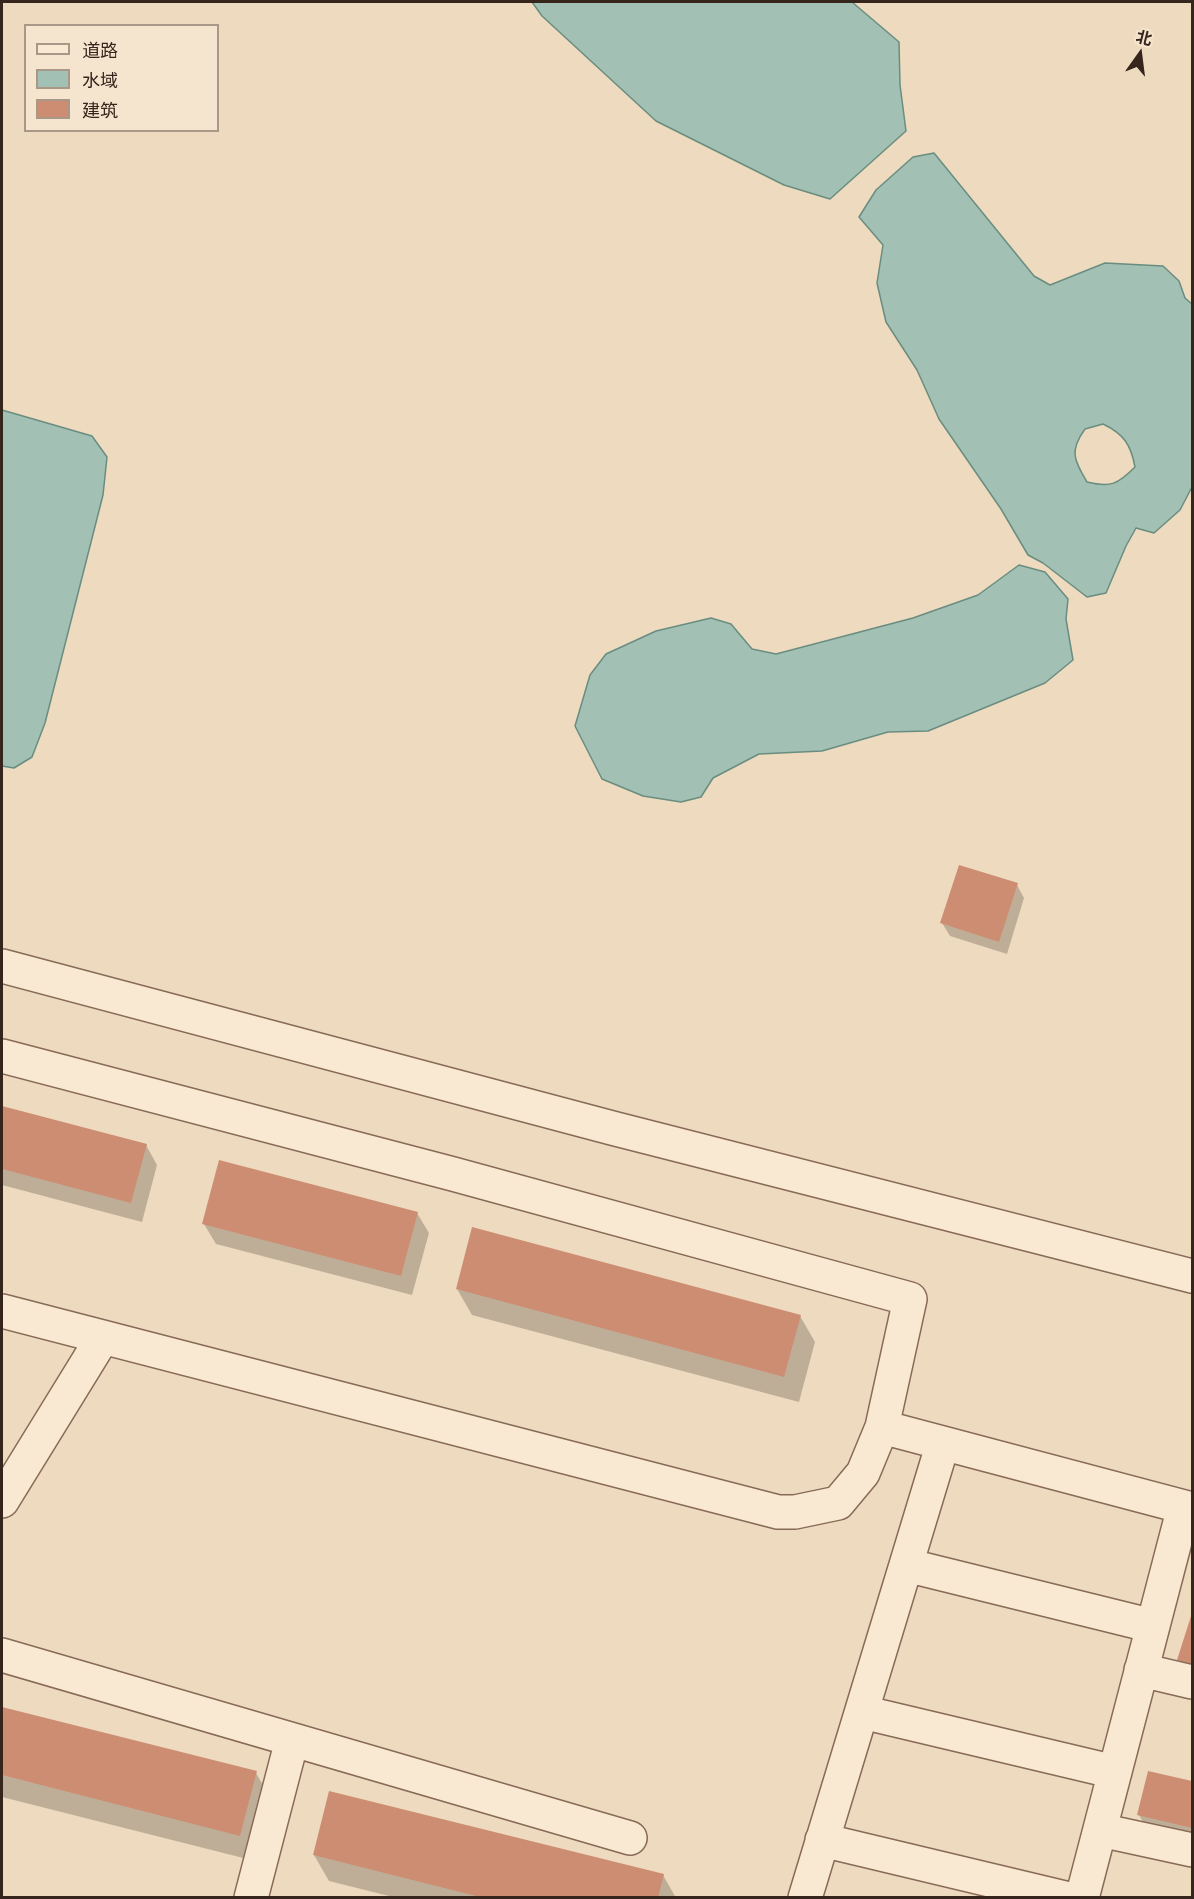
<!DOCTYPE html>
<html>
<head>
<meta charset="utf-8">
<style>
	body { margin:0 }
	#map { position:relative; width:1194px; height:1899px; overflow:hidden; background:#eedabe; font-family:Literata,"Noto Sans SC",serif }
	canvas { display:block }
	.frame { position:absolute; inset:0; border:3px solid #36251c; pointer-events:none }
	.legend { position:absolute; left:24px; top:24px; width:195px; height:108px; box-sizing:border-box; background:#f6e5ce; border:2px solid #a99887; margin:0; padding:8px 10px; list-style:none; font-size:18px; color:#36251c }
	.legend li { display:flex; align-items:center; gap:12px; height:30px }
	.legend b { width:30px; border:2px solid #a99887 }
	.north { position:absolute; left:1110px; top:24px; width:60px; height:60px; -webkit-text-stroke:4px #f6e5ce; paint-order:stroke; rotate:14deg; font-size:16px; font-weight:700; line-height:24px; text-align:center; color:#36251c }
	.north::after { content:''; display:block; margin:auto; width:21px; height:27px; background:#36251c; clip-path:polygon(50% 0,100% 100%,50% 72%,0 100%) }
</style>
</head>
<body>
<div id="map">
<canvas width="1194" height="1899"></canvas>
<div class="frame"></div>
<ul class="legend">
<li><b style="height:8px;background:#f9e8d2"></b>道路</li>
<li><b style="height:16px;background:#a2c0b3"></b>水域</li>
<li><b style="height:16px;background:#cd8d73"></b>建筑</li>
</ul>
<div class="north">北</div>
</div>
<script>
const g = document.querySelector('canvas').getContext('2d');
g.lineJoin = 'round';
function fill(path, color) {
  g.fillStyle = color;
  g.fill(path, 'evenodd');
}
function stroke(path, color, width, dash) {
  g.strokeStyle = color;
  g.lineWidth = width;
  g.lineCap = dash ? 'butt' : 'round';
  g.setLineDash(dash || []);
  g.stroke(path);
}
const water = new Path2D(`
	M 532,2 L 852,2 L 899,42 L 900,85 L 906,131 L 830,199 L 784,185 L 656,121 L 542,16 Z
	M 934,153 L 1034,276 L 1050,285 L 1105,263 L 1163,266 L 1179,281 L 1185,298 L 1192,304 L 1192,487 L 1180,510 L 1154,533 L 1136,528 L 1126,546 L 1106,593 L 1087,597 L 1043,563 L 1028,555 L 1001,509 L 939,419 L 917,370 L 886,322 L 877,283 L 883,245 L 859,217 L 876,190 L 913,157 ZM 1103,424 C 1124,434 1131,445 1135,467 C 1118,484 1111,488 1087,482 C 1074,460 1069,451 1085,429 Z
	M 2,410 L 92,436 L 107,457 L 103,495 L 45,723 L 32,757 L 14,768 L 2,766 Z
	M 1019,565 L 1045,572 L 1068,599 L 1066,619 L 1073,660 L 1045,683 L 928,731 L 888,732 L 822,751 L 759,754 L 713,778 L 701,797 L 681,802 L 643,796 L 602,779 L 575,726 L 590,675 L 606,654 L 656,631 L 711,618 L 731,624 L 752,649 L 776,654 L 913,618 L 978,595 Z`);
fill(water, '#a2c0b3');
stroke(water, '#698d80', 1.5);
fill(new Path2D(`
	M 1017,885 L 1024,898 L 1007,954 L 950,936 L 942,923 Z
	M 2,1107 L 146,1145 L 157,1165 L 142,1222 L 2,1185 Z
	M 417,1213 L 429,1233 L 412,1295 L 216,1244 L 204,1224 Z
	M 457,1289 L 800,1316 L 815,1342 L 799,1402 L 472,1315 Z
	M 1192,1616 L 1192,1683 L 1179,1660 Z
	M 2,1709 L 256,1773 L 271,1799 L 255,1861 L 2,1797 Z
	M 1149,1773 L 1192,1782 L 1192,1850 L 1154,1841 L 1139,1815 Z
	M 314,1855 L 663,1875 L 676,1898 L 397,1898 L 329,1881 Z`), '#0003');
fill(new Path2D(`
	M 959,865 L 1018,883 L 999,942 L 940,923 Z
	M 2,1106 L 147,1144 L 131,1203 L 2,1169 Z
	M 219,1160 L 418,1212 L 401,1276 L 202,1224 Z
	M 472,1227 L 801,1315 L 784,1377 L 456,1289 Z
	M 1192,1613 L 1192,1664 L 1177,1660 Z
	M 2,1707 L 257,1771 L 240,1836 L 2,1775 Z
	M 1148,1771 L 1192,1781 L 1192,1828 L 1137,1815 Z
	M 329,1791 L 664,1874 L 658,1898 L 484,1898 L 313,1855 Z`), '#cd8d73');
const street = new Path2D(`
	M 2,966 L 612,1128 L 1192,1276
	M 2,1056 L 453,1174 L 910,1299 L 882,1427
	M 2,1311 L 778,1512 L 795,1512 L 838,1503 L 863,1473 L 882,1427 L 1192,1509
	M 2,1501 L 103,1337
	M 906,1565 L 1153,1626
	M 2,1655 L 630,1838
	M 1141,1670 L 1192,1682
	M 862,1712 L 1115,1772
	M 1100,1830 L 1192,1850
	M 822,1840 L 1065,1898
	M 251,1898 L 292,1740
	M 805,1898 L 943,1443
	M 1082,1898 L 1184,1507`);
stroke(street, '#876a57', 36);
stroke(street, '#f9e8d2', 33);
</script>
</body>
</html>
